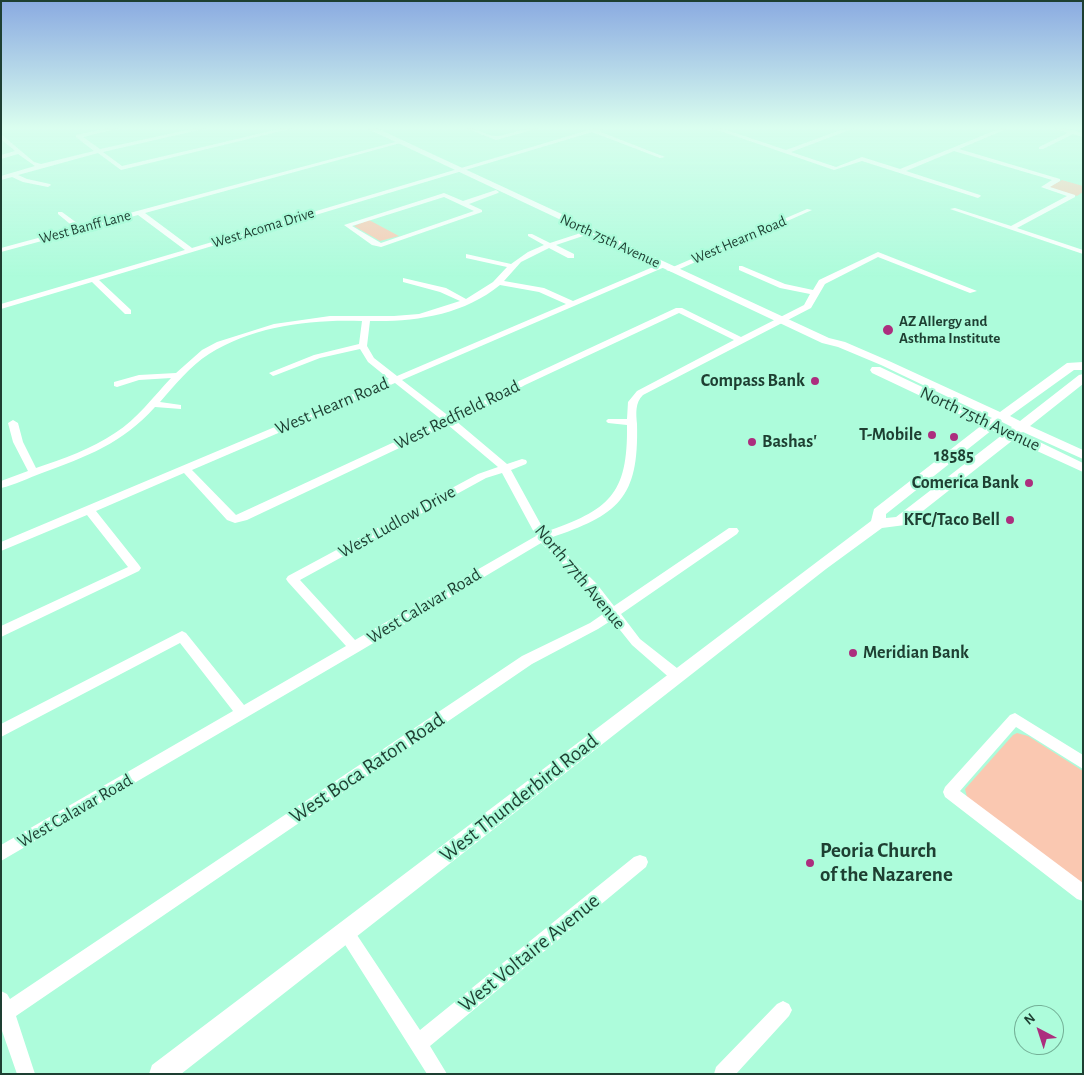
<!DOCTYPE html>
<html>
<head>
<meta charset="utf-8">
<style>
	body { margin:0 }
	#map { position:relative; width:1084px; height:1075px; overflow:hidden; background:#adfcdb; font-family:"Alegreya Sans",sans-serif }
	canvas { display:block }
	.frame { position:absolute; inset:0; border:2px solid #1e3f32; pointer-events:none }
	.north { position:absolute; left:1014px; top:1005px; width:50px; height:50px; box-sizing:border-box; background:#adfcdb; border:1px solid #74b097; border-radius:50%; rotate:320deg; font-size:14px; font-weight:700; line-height:20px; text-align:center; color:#1e3f32 }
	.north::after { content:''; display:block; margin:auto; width:18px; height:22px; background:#ac2e7e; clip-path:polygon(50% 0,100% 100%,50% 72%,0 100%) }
</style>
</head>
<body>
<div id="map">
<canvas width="1084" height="1075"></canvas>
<div class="frame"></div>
<div class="north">N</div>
</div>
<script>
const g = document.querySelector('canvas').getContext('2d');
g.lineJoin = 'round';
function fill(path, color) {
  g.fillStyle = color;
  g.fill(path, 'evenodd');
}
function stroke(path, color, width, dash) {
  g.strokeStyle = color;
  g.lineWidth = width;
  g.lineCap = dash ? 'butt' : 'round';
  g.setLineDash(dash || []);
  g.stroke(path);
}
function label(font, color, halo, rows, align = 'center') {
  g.font = font + ' "Alegreya Sans",sans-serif';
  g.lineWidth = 4.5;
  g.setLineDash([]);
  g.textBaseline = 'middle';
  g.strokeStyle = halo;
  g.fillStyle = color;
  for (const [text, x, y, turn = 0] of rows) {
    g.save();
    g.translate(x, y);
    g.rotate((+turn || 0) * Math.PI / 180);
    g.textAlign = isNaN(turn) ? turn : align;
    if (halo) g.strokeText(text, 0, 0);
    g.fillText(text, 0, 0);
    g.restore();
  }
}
fill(new Path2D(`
	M 1062,180 L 1083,186 L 1083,192 L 1077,196 L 1048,187 Z
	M 369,220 L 399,236 L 380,241 L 354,226 Z
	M 1017,733 L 1028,736 L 1083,771 L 1083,886 L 967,797 L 965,789 L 1013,735 Z`), '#fac8b1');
fill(new Path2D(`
	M 113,127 L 123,127 L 83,137 L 100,149 L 201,127 L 211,127 L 103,152 L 122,166 L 288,127 L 297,127 L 121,170 L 98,153 L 18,175 L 27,179 L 50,184 L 51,185 L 48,187 L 23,182 L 12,177 L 1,180 L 1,176 L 35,166 L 18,154 L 1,159 L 1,155 L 15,151 L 1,139 L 1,134 L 34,162 L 41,164 L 94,151 L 76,137 L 76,135 Z
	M 463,127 C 475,127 487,137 498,136 C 513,134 527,126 542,127 L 496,140 Z
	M 599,127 L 607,127 L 598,131 L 665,157 L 660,158 L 592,132 L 99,280 L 131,310 L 131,314 L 125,314 L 92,282 L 1,309 L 1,304 L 185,250 L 138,215 L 1,252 L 1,248 L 75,228 L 58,214 L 58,212 L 62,212 L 81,226 L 399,141 L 404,142 L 145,213 L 192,248 Z
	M 709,127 L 717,127 L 786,150 L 849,127 L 857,127 L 791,152 L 836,167 L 862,157 L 900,169 L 1004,127 L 1011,127 L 959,149 L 1060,179 L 1060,181 L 1050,187 L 1075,195 L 1075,197 L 1017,228 L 1083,250 L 1083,254 L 950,209 L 955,208 L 1011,226 L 1067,196 L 1041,187 L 1052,180 L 954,151 L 906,171 L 980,195 L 981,196 L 978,198 L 862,161 L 834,170 Z
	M 1050,127 C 1062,127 1072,130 1083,133 L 1083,137 L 1073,134 L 1043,149 L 1039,149 L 1039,147 L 1068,133 Z
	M 496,190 L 499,192 L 498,193 L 469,204 L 482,210 L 482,212 L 381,247 L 372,245 L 344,225 L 444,193 L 463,201 ZM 444,197 L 474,211 L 381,243 L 352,226 Z
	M 807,209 L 812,210 L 673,272 L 666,270 Z
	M 590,230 L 592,231 L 592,233 L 556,245 L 574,254 L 574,258 L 568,258 L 549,248 L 521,262 L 504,281 L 544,288 L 573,301 L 660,264 L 667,266 L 402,380 L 450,417 L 480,403 L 519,381 L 676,308 L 682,308 L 741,337 L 804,305 L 810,294 L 780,288 L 739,270 L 739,266 L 742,266 L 785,284 L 813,290 L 819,280 L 878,252 L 977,291 L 970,293 L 878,257 L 825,284 L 811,308 L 643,395 C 635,403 636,413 637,424 C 639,499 618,515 550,538 L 596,583 L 614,606 L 729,528 L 737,528 L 739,531 L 737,534 L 621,614 L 640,639 L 682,672 L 684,676 L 682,680 L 677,681 L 672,680 L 632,645 L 612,620 L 598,629 L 532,664 L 16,1016 L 35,1074 L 17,1074 L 1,1028 L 1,991 L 7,994 L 10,999 L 522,656 L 590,623 L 606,612 L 588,589 L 541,543 L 360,651 L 1,861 L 1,845 L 233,711 L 180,643 L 1,737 L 1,724 L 182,631 L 186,633 L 244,705 L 346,646 L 288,582 L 286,579 L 288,576 L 478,474 L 498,467 L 448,425 L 247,520 L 235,523 L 227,520 L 184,473 L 96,511 L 139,565 L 141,568 L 139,571 L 1,637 L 1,626 L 128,567 L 87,515 L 1,551 L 1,542 L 389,379 L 368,362 L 360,349 L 320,358 L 276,375 L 273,376 L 269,373 L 314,355 L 359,344 L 362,321 C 311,319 253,326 209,354 C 190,366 175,385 160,402 L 181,405 L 181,409 L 155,407 C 123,443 86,457 42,473 C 28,478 15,485 1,488 L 1,481 L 28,471 L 13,442 L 8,423 L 13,420 L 18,423 L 23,442 L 36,468 C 63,459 91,449 115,433 C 137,419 153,397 171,378 L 139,380 L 117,387 L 114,386 L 114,382 L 139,375 L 176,373 L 202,350 L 217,342 L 274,324 L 330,316 L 394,316 L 419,314 L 460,301 L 440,292 L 403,282 L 403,278 L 446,288 L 466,299 L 493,282 L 507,267 L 466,258 L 466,254 L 511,264 L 528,252 L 544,245 L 528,236 L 528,234 L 532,234 L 550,243 ZM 500,285 L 539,292 L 566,304 L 397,376 L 374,358 L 367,346 L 370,321 C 415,322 463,315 500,285 ZM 679,313 L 734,340 L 637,391 L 628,402 L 627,419 L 608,419 L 606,421 L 608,423 L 627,425 C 628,495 609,510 545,532 L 511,470 L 526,464 L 527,462 L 526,460 L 522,459 L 507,464 L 456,421 L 486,407 L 525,385 ZM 395,383 L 442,420 L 236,515 L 192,470 ZM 502,473 L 536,536 L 355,640 L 300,580 L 486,478 Z
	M 1015,713 L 1083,755 L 1083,769 L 1016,727 L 960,791 L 1083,883 L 1083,901 L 1077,899 L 945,797 L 943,792 L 945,787 L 1010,715 Z
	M 640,855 L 646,857 L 648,862 L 646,867 L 430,1046 L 447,1074 L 427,1074 L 337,932 L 339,926 L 345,924 L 351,926 L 420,1030 L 634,857 Z
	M 783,1001 L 789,1004 L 792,1010 L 789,1016 L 736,1074 L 714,1074 L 716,1067 L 777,1004 Z`), '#fff');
fill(new Path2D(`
	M 364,127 L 374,127 L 829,338 L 845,342 L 889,361 L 1000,412 L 1067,363 L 1083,362 L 1083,370 L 1074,370 L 1010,416 L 1020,421 L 1079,375 L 1083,374 L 1083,384 L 1030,426 L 1083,450 L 1083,459 L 1023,432 L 1021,433 L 1083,463 L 1083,472 L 1013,440 L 905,525 L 882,528 L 826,569 L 181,1074 L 149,1074 L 152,1065 L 871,521 L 874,509 L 982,425 L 872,373 L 870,370 L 872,367 L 880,367 L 990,419 L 992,418 L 881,365 L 838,347 L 822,343 ZM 1002,422 L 1012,427 L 1010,429 L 1000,424 ZM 992,430 L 1002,435 L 896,517 L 886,518 L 886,514 Z`), '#fff');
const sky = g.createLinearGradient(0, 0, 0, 277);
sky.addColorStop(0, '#8aaae1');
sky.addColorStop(0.46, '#dafeef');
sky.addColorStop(1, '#dafeef00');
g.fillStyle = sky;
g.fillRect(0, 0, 1084, 277);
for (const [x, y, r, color] of [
	[888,330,6,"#ac2e7e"],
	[815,381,5,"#ac2e7e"],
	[932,435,5,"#ac2e7e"],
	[954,437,5,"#ac2e7e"],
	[752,442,5,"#ac2e7e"],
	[1029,483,5,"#ac2e7e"],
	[1010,520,5,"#ac2e7e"],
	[853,653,5,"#ac2e7e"],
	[810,863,5,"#ac2e7e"]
]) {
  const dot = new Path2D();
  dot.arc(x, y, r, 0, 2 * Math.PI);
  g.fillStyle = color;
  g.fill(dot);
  stroke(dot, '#adfcdb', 2);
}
label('15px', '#1e3f32', '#adfcdb', [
	["West Banff Lane",85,227,-15],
	["West Acoma Drive",263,228,-17],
	["West Hearn Road",739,240,-23],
	["North 75th Avenue",610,241,25]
]);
label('bold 15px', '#1e3f32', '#adfcdb', [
	["AZ Allergy and",899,321],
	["Asthma Institute",899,338]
], 'left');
label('bold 18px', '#1e3f32', '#adfcdb', [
	["Compass Bank",805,381],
	["T-Mobile",922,435],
	["Bashas'",762,442,"left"],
	["18585",954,456,"center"],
	["Comerica Bank",1019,483],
	["KFC/Taco Bell",1000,520],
	["Meridian Bank",863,653,"left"]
], 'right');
label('18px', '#1e3f32', '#adfcdb', [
	["West Hearn Road",332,406,-23],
	["West Redfield Road",457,415,-26],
	["North 75th Avenue",980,419,25],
	["West Ludlow Drive",397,522,-29],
	["North 77th Avenue",580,577,50],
	["West Calavar Road",424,606,-31],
	["West Calavar Road",75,811,-30]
]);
label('21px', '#1e3f32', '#adfcdb', [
	["West Boca Raton Road",367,768,-34],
	["West Thunderbird Road",519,798,-38],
	["West Voltaire Avenue",529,953,-39]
]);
label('bold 21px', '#1e3f32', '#adfcdb', [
	["Peoria Church",820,851],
	["of the Nazarene",820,875]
], 'left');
</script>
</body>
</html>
